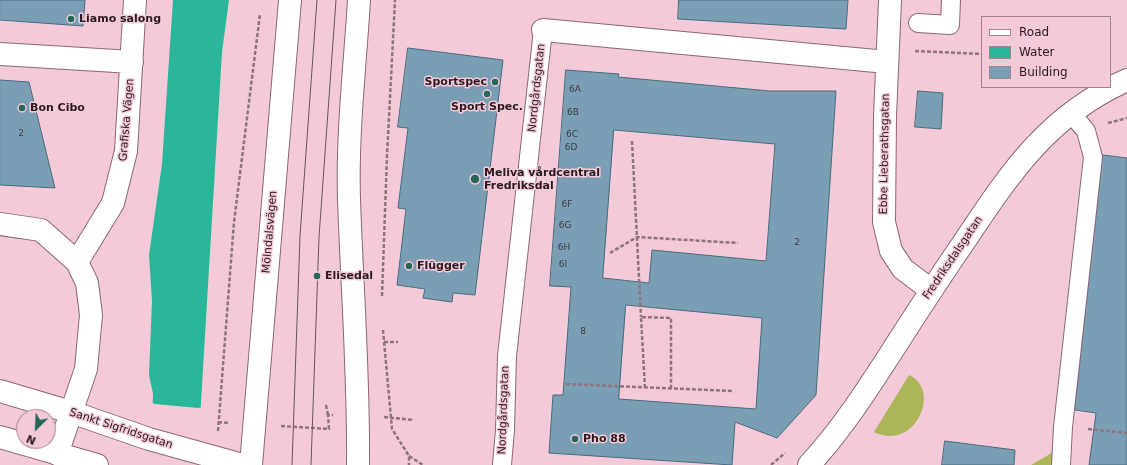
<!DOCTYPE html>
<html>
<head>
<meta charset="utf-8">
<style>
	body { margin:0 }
	#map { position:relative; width:1127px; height:465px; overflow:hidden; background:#f4cad9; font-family:"DejaVu Sans",sans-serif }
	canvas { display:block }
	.legend { position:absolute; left:981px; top:16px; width:130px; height:72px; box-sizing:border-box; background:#f4cad9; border:1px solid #a2848f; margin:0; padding:5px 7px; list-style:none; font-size:12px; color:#281a1f }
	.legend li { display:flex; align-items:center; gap:8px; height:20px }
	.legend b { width:20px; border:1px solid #a2848f }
	.north { position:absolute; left:16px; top:409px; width:40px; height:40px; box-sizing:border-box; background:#f4cad9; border:1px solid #a2848f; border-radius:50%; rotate:204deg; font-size:11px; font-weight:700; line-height:16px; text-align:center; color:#281a1f }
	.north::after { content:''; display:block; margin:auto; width:14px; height:18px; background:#246757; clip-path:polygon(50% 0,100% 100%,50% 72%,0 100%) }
</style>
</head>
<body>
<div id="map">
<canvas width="1127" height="465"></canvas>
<ul class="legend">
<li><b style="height:5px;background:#fff"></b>Road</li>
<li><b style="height:11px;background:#29b699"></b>Water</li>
<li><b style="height:11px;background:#7a9eb3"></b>Building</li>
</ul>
<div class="north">N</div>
</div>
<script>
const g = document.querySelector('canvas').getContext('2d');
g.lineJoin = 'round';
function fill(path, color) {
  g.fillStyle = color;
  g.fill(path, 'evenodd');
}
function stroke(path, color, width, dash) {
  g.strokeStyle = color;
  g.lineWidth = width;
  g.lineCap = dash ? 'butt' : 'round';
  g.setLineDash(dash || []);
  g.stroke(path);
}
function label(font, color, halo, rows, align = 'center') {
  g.font = font + ' "DejaVu Sans",sans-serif';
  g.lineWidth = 3;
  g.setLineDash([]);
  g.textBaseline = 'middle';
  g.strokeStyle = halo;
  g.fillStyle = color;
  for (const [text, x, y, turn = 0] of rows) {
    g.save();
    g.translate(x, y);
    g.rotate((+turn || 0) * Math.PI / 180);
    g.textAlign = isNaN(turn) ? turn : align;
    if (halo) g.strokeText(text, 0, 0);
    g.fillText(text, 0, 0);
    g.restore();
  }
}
fill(new Path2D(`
	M 909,375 C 938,388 921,437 889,436 C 883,435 879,435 874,432 Z
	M 1054,449 L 1056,465 L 1031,465 L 1050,454 Z`), '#acb658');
fill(new Path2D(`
	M 173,0 L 229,0 L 222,52 L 201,402 L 199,465 L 150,465 L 153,394 L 149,375 L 152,301 L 149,255 L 162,164 Z`), '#29b699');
fill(new Path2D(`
	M 151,402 L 155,404 L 198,408 L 203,407 L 201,465 L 148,465 Z`), '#f4cad9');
const building = new Path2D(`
	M 0,0 L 85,0 L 83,26 L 0,20 Z
	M 679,0 L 848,0 L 846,29 L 678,19 Z
	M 408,48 L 503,60 L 475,295 L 453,293 L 452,302 L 423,298 L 425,289 L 397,285 L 406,209 L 398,208 L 408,128 L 398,127 Z
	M 566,70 L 619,74 L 618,77 L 770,91 L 836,91 L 816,395 L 777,438 L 735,422 L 732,465 L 549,453 L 553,395 L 563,395 L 571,287 L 550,286 ZM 614,130 L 775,144 L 766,261 L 652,250 L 649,283 L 603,278 ZM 626,305 L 762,318 L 756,409 L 619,399 Z
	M 0,80 L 29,82 L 55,188 L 0,185 Z
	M 918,91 L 943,93 L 941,129 L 915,127 Z
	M 1103,155 L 1127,158 L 1127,465 L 1089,465 L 1096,413 L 1075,410 Z
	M 945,441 L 1015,450 L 1014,465 L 942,465 Z`);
fill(building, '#7a9eb3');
stroke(building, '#496b7f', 1);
const lane = new Path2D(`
	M 918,23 L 950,25 L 951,0
	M 502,465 L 505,430 L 507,356 L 543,30
	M 1061,465 L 1063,427 L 1093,157 L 1086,131 L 1071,113`);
const street = new Path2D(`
	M 890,0 L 885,116 L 884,222 L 891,251 L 903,269 L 931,290
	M 543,30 L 887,62
	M 0,54 L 132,62
	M 0,224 L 41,230 L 77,262 L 87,283 L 91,315 L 86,369 L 57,454
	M 77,262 L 113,203 L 126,151 L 135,0`);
const secondary = new Path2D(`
	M 0,391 L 71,412 L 149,439 L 243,465
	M 0,437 L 97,465
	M 251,465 L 290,0
	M 358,465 C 359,376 352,288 349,199 C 347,133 355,66 359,0
	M 809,465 C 843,428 869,387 896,345 C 919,309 942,274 966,239 C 1012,170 1049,115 1127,80`);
stroke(lane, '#8b6674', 20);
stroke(street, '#8b6674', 24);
stroke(secondary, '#8b6674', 24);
stroke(new Path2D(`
	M 915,51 L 982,54
	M 1108,123 L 1127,118
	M 632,141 L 641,317
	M 610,253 L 637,237 L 738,243
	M 382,296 L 387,156 L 395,0
	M 383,330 L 392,429 L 409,456 L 409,465
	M 384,342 L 398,342
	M 566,384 L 733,391
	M 645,388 L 641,317 L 671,318 L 671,388
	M 326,405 L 328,415
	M 384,417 L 414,420
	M 218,422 L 228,423
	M 281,426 L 329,429 L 328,415 L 333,415
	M 1088,429 L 1127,433
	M 218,431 L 234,222 L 260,14
	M 409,456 L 423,465
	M 771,465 L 785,453`), '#8f737d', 2.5, [4, 2]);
stroke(lane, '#fff', 18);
stroke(street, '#fff', 22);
stroke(secondary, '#fff', 22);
stroke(new Path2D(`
	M 292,465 L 300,236 L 317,0
	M 311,465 L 319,237 L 336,0`), '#6b545c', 1);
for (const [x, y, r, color] of [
	[71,19,4,"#246757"],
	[495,82,4,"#246757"],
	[487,94,4,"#246757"],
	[22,108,4,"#246757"],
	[475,179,5,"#246757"],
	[409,266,4,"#246757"],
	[317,276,4,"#246757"],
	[575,439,4,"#246757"]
]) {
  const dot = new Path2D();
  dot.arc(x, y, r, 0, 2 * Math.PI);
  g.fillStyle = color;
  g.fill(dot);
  stroke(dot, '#f4cad9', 1.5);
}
label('9px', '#3c3b44', null, [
	["6A",575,90],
	["6B",573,113],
	["2",21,134],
	["6C",572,135],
	["6D",571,148],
	["6F",567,205],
	["6G",565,226],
	["2",797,243],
	["6H",564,248],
	["6I",563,265],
	["8",583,332]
]);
label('bold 11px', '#281a1f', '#f4cad9', [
	["Liamo salong",79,19],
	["Sportspec",487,82,"right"],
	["Sport Spec.",487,107,"center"],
	["Bon Cibo",30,108],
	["Meliva vårdcentral",484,173],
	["Fredriksdal",484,186],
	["Flügger",417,266],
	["Elisedal",325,276],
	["Pho 88",583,439]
], 'left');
label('11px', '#281a1f', '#f4cad9', [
	["Nordgårdsgatan",537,88,-84],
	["Grafiska Vägen",127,120,-85],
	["Ebbe Lieberathsgatan",885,154,-89],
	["Mölndalsvägen",270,232,-85],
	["Fredriksdalsgatan",953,258,-56],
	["Nordgårdsgatan",504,410,-88],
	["Sankt Sigfridsgatan",121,429,18]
]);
</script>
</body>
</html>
